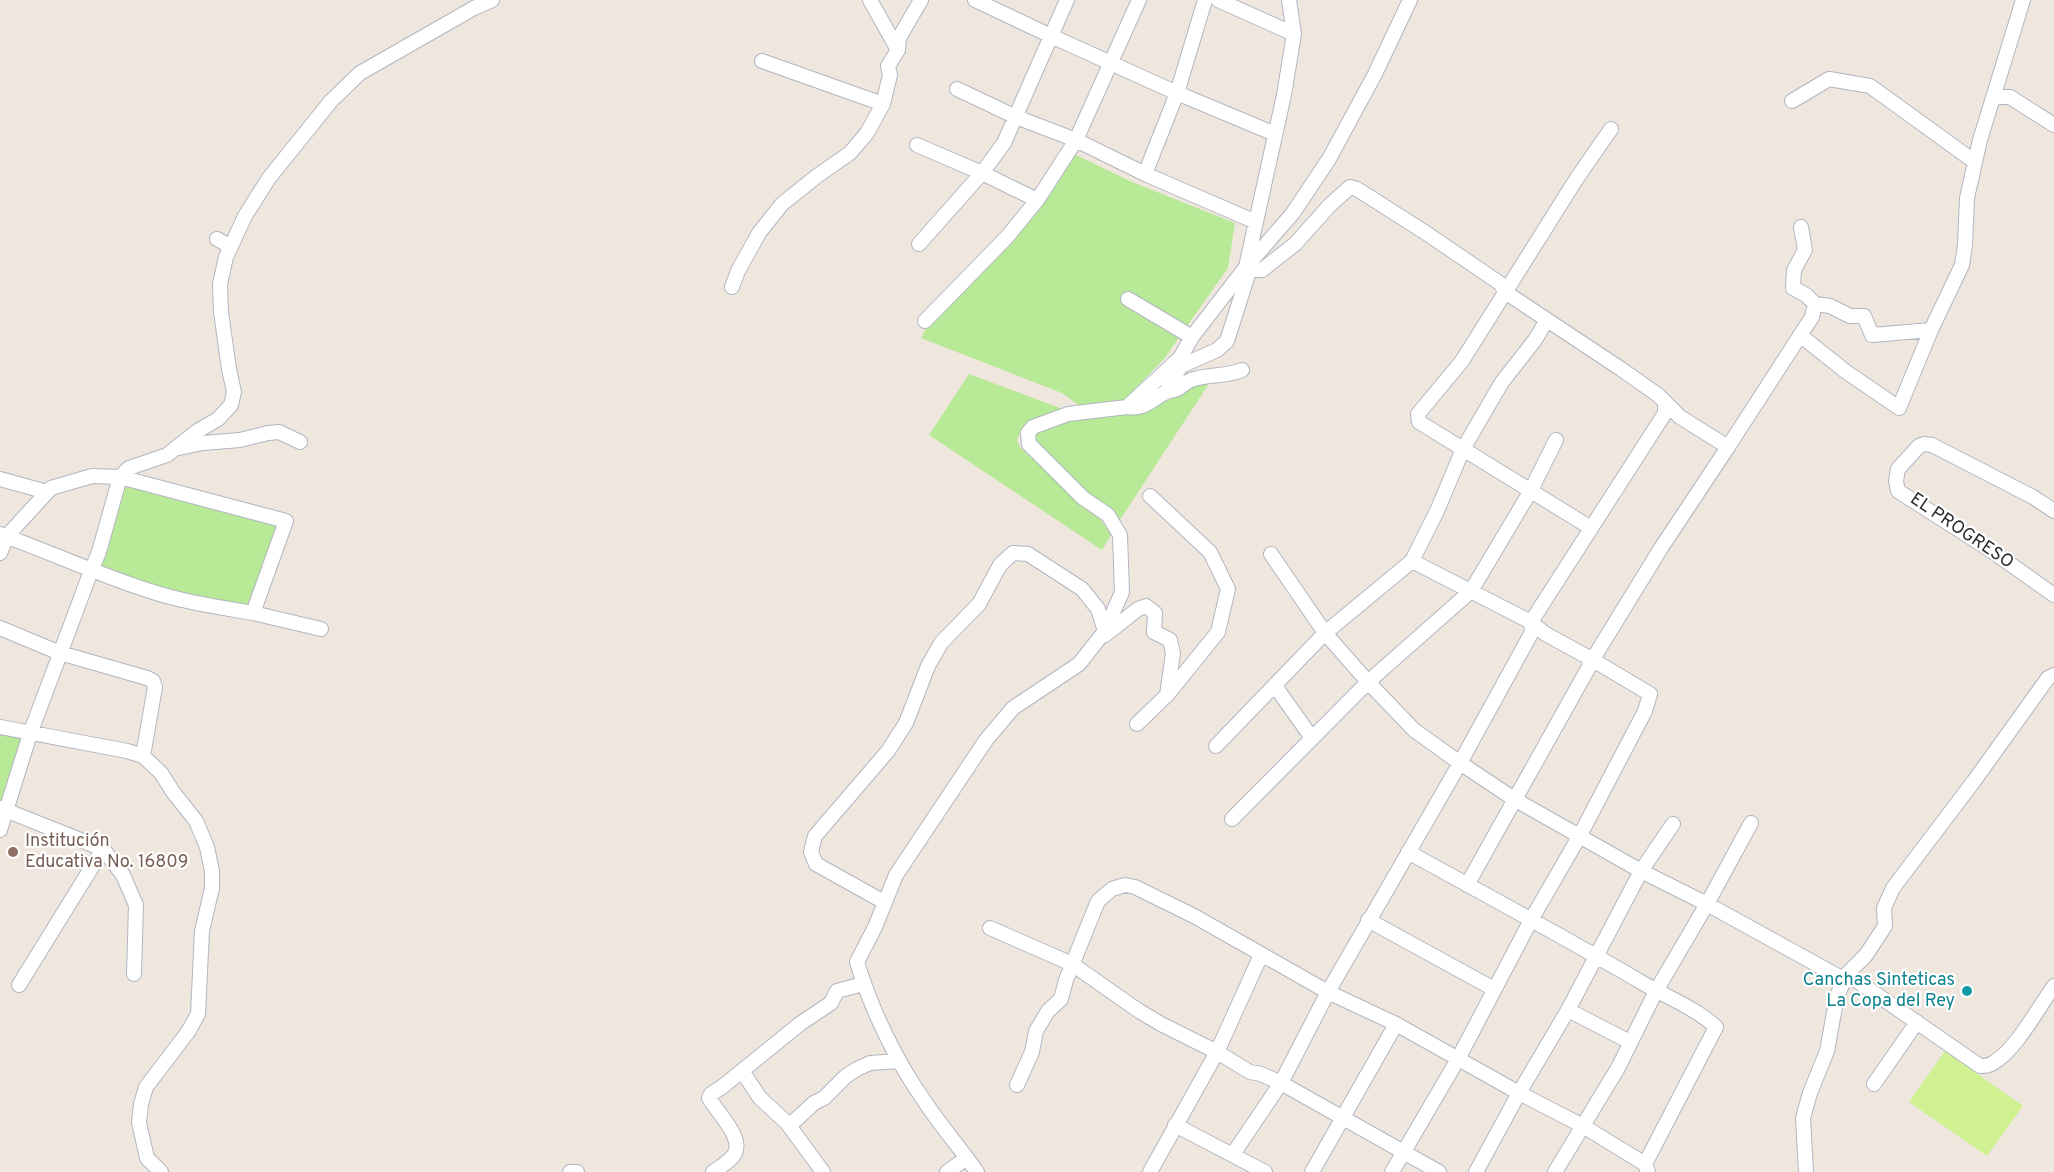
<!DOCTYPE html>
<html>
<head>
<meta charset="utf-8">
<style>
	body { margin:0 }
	canvas { display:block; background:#efe6de }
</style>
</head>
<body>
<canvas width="2054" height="1172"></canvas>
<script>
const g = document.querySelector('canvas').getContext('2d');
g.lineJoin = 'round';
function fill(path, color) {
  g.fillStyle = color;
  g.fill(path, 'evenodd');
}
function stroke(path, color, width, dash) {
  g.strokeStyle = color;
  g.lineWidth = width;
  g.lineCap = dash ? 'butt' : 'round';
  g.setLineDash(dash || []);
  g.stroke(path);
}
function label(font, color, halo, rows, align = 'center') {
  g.font = font + ' Overpass,sans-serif';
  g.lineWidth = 4.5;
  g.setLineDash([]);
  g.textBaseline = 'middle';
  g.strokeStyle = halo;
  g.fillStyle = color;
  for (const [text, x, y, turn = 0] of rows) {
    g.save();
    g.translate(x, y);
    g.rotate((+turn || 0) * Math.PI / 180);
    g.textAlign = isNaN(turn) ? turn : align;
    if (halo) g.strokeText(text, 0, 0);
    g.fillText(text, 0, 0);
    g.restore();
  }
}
fill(new Path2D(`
	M 1070,152 L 1132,182 L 1235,223 L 1228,268 L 1164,359 L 1118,406 L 1084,409 L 1062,393 L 921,338 L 927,326 Z
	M 969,374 L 1068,411 L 1025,424 L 1017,439 L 1019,446 L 1077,501 L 1101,520 L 1111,535 L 1102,550 L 929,435 Z
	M 1212,379 L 1114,529 L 1081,498 L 1029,433 L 1064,419 L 1136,413 L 1185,387 Z
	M 121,480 L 282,523 L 250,611 L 149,588 L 94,569 Z
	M 0,729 L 28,735 L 5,808 L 0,806 Z`), '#b8e997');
fill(new Path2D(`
	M 1945,1051 L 2023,1106 L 1987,1156 L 1909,1102 Z`), '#cff192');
const minor = new Path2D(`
	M 870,0 L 898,50
	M 1067,0 L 1051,36 L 1177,93 L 1275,134
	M 1139,0 L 1076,140 L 1145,174 L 1256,222
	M 1218,0 L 1294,34
	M 1289,0 L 1294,34 L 1284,95 L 1246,267 L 1251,270 L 1262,270 L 1295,244 L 1330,205 L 1350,187 L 1357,189 L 1426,233 L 1501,284 L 1505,292 L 1621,369 L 1658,395 L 1665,402 L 1665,413 L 1531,622 L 1544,633 L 1593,660 L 1650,694 L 1645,711 L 1579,837 L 1531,920 L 1458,1059 L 1392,1172
	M 762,61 L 883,104
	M 1994,97 L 2010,97 L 2054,125
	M 1792,101 L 1829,79 L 1870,86 L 1975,162
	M 917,145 L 982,173 L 1037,200
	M 1145,174 L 1177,93 L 1205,0
	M 217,239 L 226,244 L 229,249
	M 919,244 L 982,173 L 1004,143 L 1051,36 L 975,0
	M 732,287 L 738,271 L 759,233 L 782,204 L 817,176 L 850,153 L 867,133 L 883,104 L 890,75 L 888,66 L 898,50 L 899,38 L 921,0
	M 1128,299 L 1192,337
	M 1547,320 L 1535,340 L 1502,382 L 1463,449 L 1591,528
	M 925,321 L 1007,237 L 1038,199 L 1076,140 L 1016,117 L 957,89
	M 1931,330 L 1962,265 L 1965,245 L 1967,198 L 1980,140 L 2023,0
	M 1800,335 L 1845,371 L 1899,408 L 1931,330 L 1872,335 L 1864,316 L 1850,316 L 1830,306 L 1815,304
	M 1165,393 L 1181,366 L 1217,350 L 1227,341 L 1253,259 L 1293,213 L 1329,159 L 1375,74 L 1410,0
	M 1127,407 C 1145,410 1152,399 1166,392 C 1170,390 1175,391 1179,388 C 1183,385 1186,382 1191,380 C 1207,374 1226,377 1242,370
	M 1728,447 L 1812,317 L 1815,304 L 1806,295 L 1793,288 L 1794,270 L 1805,250 L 1801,227
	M 179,448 L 203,443 L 240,440 L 268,433 L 279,432 L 300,442
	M 0,479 L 47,492
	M 1150,496 L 1210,552 L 1228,589 L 1218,632 L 1167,695
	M 2054,511 L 2033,497 L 1932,445 L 1924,444 L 1919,446 L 1898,469 L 1896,481 L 1898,491 L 1989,549 L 2054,595
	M 0,534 C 50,552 99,575 150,591 C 183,602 219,607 253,613 L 286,521 L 120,477 L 99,552 L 91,571 L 30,734 L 0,830
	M 0,553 L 7,536 L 51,488 L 92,476 L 120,477 L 129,468 L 167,455 L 196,432 L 218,419 L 231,405 L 234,392 L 229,369 L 221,312 L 220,284 L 226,257 L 245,216 L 269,178 L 331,101 L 360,73 L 474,8 L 492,0
	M 1271,554 L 1325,633 L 1368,682 L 1414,730 L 1460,763 L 1514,799 L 1641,871 L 1707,904 L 1845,980
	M 253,613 L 321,629
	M 0,628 L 60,653 L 147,678 L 153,681 L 155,687 L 143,756
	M 1105,635 L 1138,609 L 1146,606 L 1155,613 L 1154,632 L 1170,640 L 1173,653 L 1167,695 L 1137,724
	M 1275,686 L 1312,738
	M 0,727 L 127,751 L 143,756 L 161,773 L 173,792 L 196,821 L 207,847 L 212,871 L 212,888 L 202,931 L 198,1014 L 188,1032 L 146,1087 L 141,1104 L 139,1123 L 147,1158 L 161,1172
	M 1216,746 L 1325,633 L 1412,561
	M 0,808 L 103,849 L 123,875 L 136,905 L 134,974
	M 1232,819 L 1368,682 L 1471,591 L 1530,492 L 1556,440
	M 1408,852 C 1486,895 1564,937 1641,982 C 1666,997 1694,1007 1716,1027 L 1645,1164
	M 1467,885 L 1599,649 L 1661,548 L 1728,447 L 1680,417 L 1665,402
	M 884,902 L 816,864 L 811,852 L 815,836 L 888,751 L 906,723 L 928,666 L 941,643 L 979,604 L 1000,565 L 1013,553 L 1028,554 L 1082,589 L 1098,609 L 1105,631
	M 1368,920 L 1494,989
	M 990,928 L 1072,964 L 1139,1011 L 1161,1024 L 1217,1052 L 1250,1072 L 1261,1074 L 1281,1083 L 1439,1172
	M 1847,974 L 1980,1066 C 1985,1066 1989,1066 1993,1063 C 2016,1050 2038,1008 2054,986
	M 19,985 L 103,849
	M 1568,1010 L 1630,1042
	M 742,1071 L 760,1098 L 787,1123 L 823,1172
	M 1874,1084 L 1917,1022
	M 1017,1085 L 1032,1052 L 1036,1031 L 1048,1011 L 1061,999 L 1066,980 L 1098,901 L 1112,889 L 1125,885 L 1135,887 L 1194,916 L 1328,992 L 1396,1024 L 1519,1093 L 1583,1126 L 1645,1164 L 1648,1172
	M 1175,1125 L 1265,1172
	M 789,1126 L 814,1103 L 824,1098 L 846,1076 L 857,1069 L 870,1063 L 899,1061
	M 1233,1154 L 1281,1083 L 1328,992 L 1460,763 L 1532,632 L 1531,622 L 1412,561 L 1437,511 L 1463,449 L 1419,422 L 1418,414 L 1462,361 L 1577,178 L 1611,129
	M 570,1172 L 577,1172
	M 713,1172 C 720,1167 732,1160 735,1153 C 743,1137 717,1112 709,1098 L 711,1094 L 722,1087 L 801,1023 L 831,1003 L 837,991 L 863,984
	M 947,1172 L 967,1158
	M 977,1172 C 960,1148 941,1126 925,1102 C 896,1061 871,1009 857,962 L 875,927 L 896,875 L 986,740 L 1013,708 L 1079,664 L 1105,631 L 1122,592 L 1120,535 L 1108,515 L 1083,498 L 1029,444 L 1028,433 L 1033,427 L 1068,414 L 1127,407 L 1180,358 L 1192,337 L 1246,267
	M 1150,1172 L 1217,1052 L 1261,955
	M 1312,1172 L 1396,1024
	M 1476,1172 L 1519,1093 L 1568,1010 L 1641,871 L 1673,824
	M 1555,1172 L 1618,1068 L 1656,991 L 1707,904 L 1751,823
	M 1806,1172 L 1803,1118 L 1810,1093 L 1827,1051 L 1837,996 L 1847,974 L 1866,955 L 1885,926 L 1884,908 L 1893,888 L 1974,781 L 2048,678 L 2054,675`);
stroke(minor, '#b2b6c1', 16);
stroke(minor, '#fff', 14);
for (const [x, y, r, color] of [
	[13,852,6,"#8d6e63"],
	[1967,991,6,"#0f9aa8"]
]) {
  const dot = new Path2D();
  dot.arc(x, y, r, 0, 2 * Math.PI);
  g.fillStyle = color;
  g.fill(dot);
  stroke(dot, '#fff', 2);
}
label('18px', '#2c2c2c', '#fff', [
	["EL PROGRESO",1961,532,34]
]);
label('18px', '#785e54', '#fff', [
	["Institución",25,842],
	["Educativa No. 16809",25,863]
], 'left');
label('18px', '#0d838f', '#fff', [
	["Canchas Sinteticas",1955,981],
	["La Copa del Rey",1955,1002]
], 'right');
</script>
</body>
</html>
